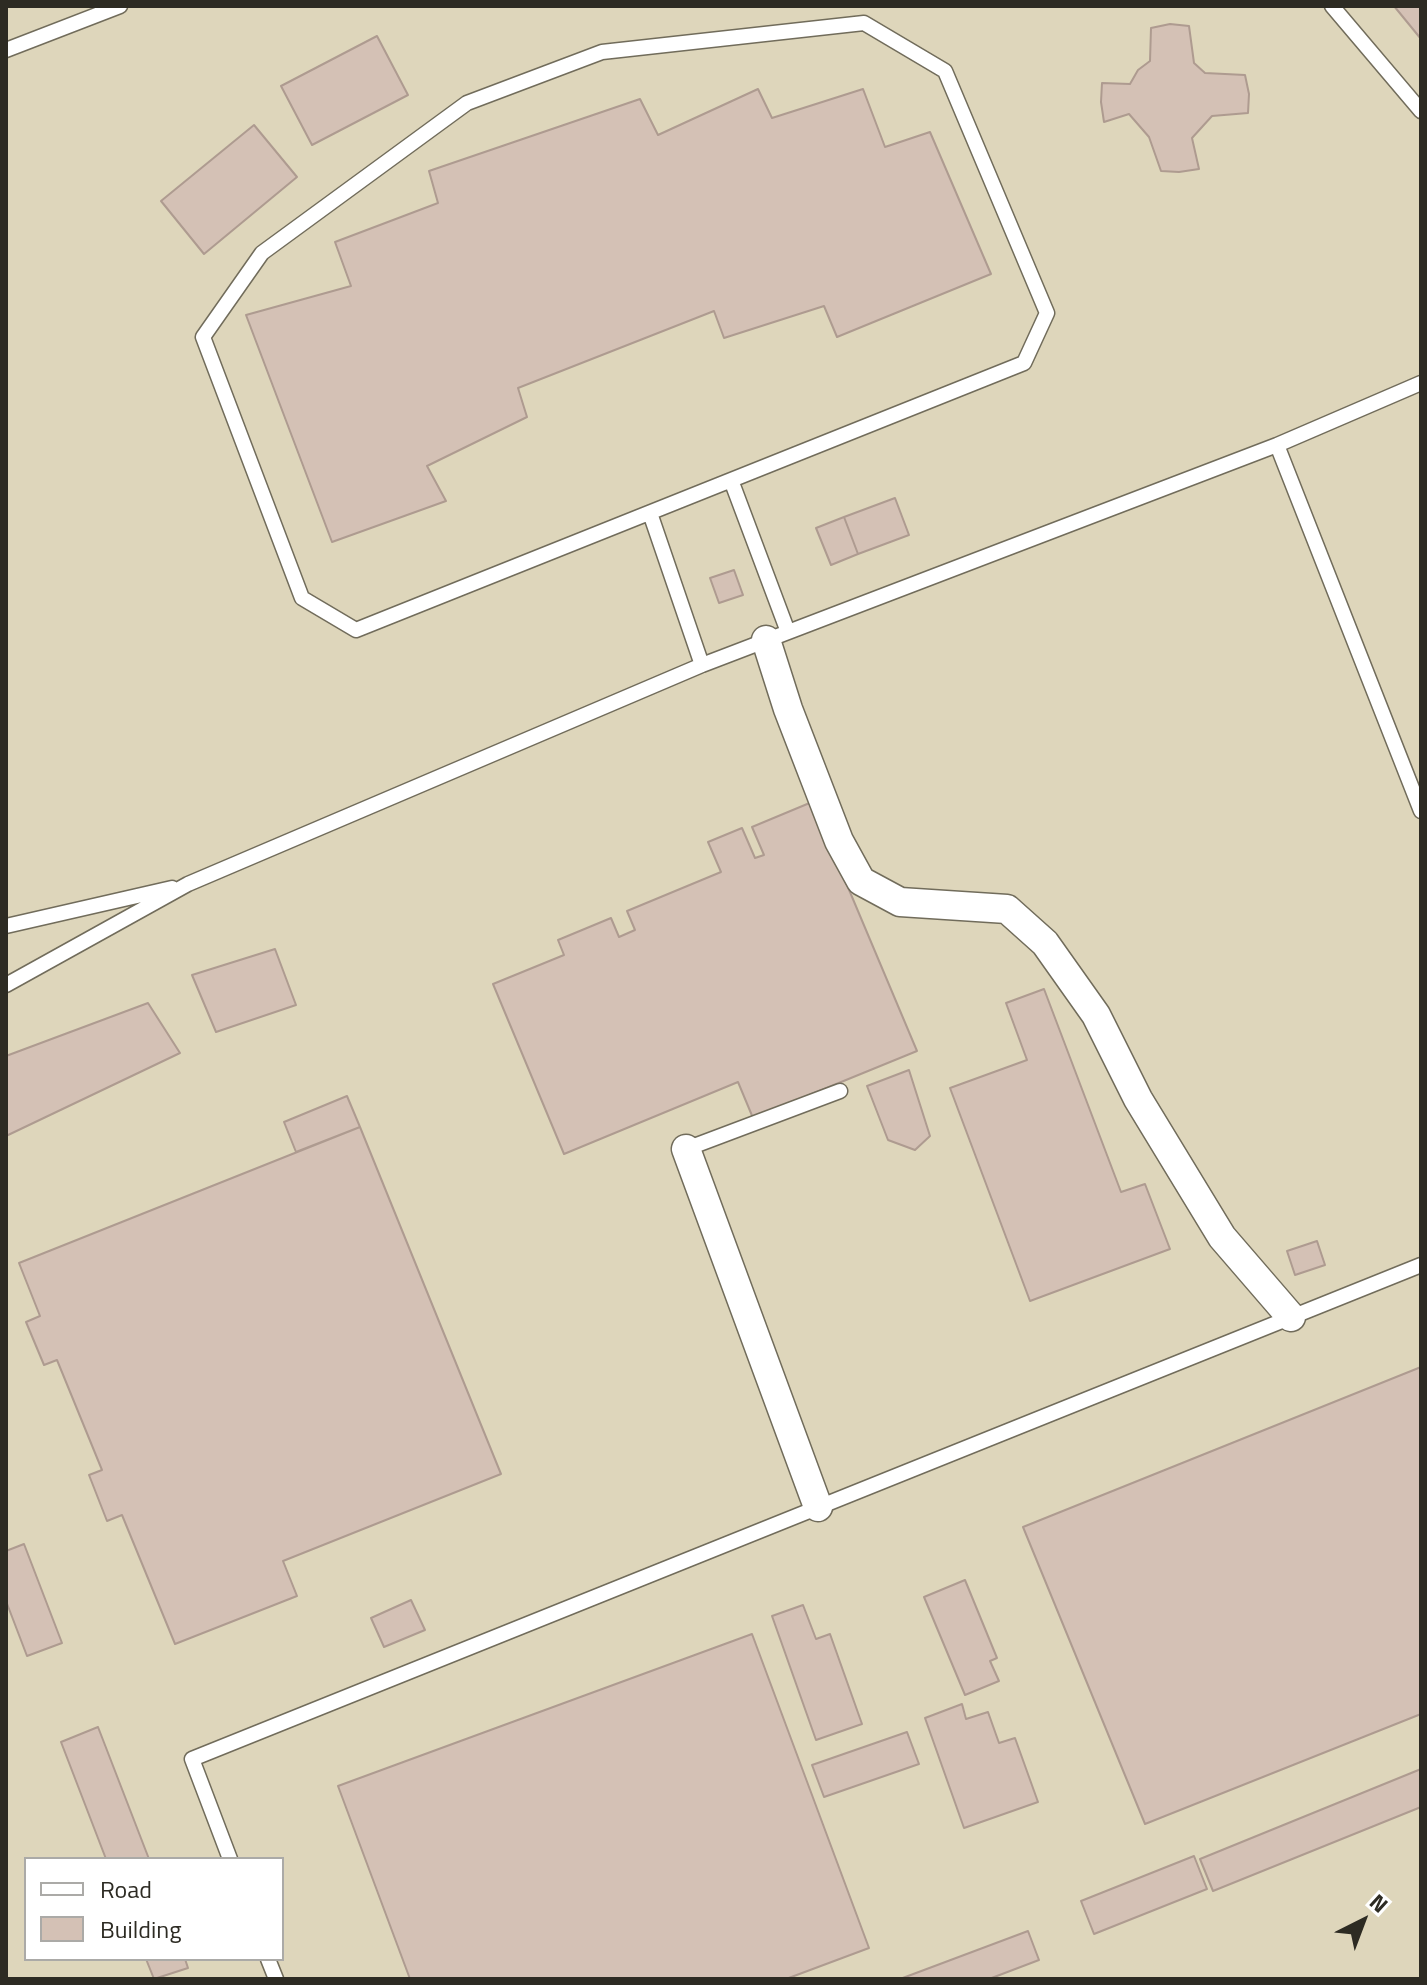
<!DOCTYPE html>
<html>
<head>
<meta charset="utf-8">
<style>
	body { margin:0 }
	#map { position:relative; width:1427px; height:1985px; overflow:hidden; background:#e8e2ce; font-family:"Titillium Web",sans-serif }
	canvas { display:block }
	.frame { position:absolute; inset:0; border:8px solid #2d2b23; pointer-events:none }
	.legend { position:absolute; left:24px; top:1857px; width:260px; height:104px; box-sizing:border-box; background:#fff; border:2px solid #abaaa7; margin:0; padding:10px 14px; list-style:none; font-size:24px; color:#2d2b23 }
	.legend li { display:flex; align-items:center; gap:16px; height:40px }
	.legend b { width:40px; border:2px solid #abaaa7 }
	.north { position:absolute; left:1323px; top:1881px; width:80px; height:80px; -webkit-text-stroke:6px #fff; paint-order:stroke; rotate:42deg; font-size:22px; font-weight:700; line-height:32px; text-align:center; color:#2d2b23 }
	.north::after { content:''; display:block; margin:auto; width:28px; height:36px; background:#2d2b23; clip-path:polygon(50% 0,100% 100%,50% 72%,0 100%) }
</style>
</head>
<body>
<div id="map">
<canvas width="1427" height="1985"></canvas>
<div class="frame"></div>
<ul class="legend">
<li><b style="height:10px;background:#fff"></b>Road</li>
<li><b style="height:22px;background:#d4c1b5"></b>Building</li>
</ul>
<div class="north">N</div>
</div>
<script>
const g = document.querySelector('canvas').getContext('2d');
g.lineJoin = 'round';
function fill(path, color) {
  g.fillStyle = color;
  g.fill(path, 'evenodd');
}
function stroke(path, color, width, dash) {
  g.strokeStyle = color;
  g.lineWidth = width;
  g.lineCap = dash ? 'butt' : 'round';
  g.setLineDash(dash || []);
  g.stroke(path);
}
fill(new Path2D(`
	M 6,6 L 1421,6 L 1421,1979 L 6,1979 ZM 26,1859 L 282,1859 L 282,1959 L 26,1959 Z`), '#ded6bb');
const building = new Path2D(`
	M 1394,6 L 1421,6 L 1421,39 Z
	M 1170,24 L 1189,26 L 1194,63 L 1205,73 L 1245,75 L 1249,94 L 1248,113 L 1212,116 L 1192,138 L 1199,169 L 1179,172 L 1161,171 L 1149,137 L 1129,114 L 1104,122 L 1101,102 L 1102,83 L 1130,84 L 1138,70 L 1150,61 L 1151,28 Z
	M 377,36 L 408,95 L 312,145 L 281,86 Z
	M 758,89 L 772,118 L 863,89 L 885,147 L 930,132 L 991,274 L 837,337 L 824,306 L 724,338 L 714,311 L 518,388 L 527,417 L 427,466 L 446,501 L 332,542 L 246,315 L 351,286 L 335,242 L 438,203 L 429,171 L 640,99 L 658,135 Z
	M 254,125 L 297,177 L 204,254 L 161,201 Z
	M 895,498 L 909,535 L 858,554 L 844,517 Z
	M 844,517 L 858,554 L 831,565 L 816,528 Z
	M 734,570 L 743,595 L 719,603 L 710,578 Z
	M 812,802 L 917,1051 L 753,1118 L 738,1082 L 564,1154 L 493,984 L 564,955 L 558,940 L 611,918 L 619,937 L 635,930 L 627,911 L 721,872 L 708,842 L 742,828 L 755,858 L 764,855 L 752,827 Z
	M 275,949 L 296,1005 L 216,1032 L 192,975 Z
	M 1044,989 L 1121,1192 L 1145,1184 L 1170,1249 L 1030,1301 L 950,1088 L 1027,1060 L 1006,1003 Z
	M 148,1003 L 180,1053 L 6,1136 L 6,1056 Z
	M 909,1070 L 930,1136 L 915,1150 L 888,1140 L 867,1086 Z
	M 347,1096 L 360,1127 L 296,1152 L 284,1122 Z
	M 360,1127 L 501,1474 L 283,1561 L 297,1596 L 175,1644 L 122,1515 L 107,1521 L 89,1475 L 102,1470 L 57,1360 L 44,1365 L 26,1322 L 40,1316 L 19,1263 Z
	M 1317,1241 L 1325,1265 L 1295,1275 L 1287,1251 Z
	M 1421,1367 L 1421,1714 L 1145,1824 L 1023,1527 Z
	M 24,1544 L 62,1643 L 27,1656 L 6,1601 L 6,1551 Z
	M 965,1580 L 997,1658 L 990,1661 L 999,1681 L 965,1695 L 924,1597 Z
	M 411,1600 L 425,1630 L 384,1647 L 371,1618 Z
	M 803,1605 L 816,1639 L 830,1634 L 862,1724 L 816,1740 L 772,1616 Z
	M 752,1634 L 869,1948 L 786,1979 L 410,1979 L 338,1786 Z
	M 962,1704 L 966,1719 L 988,1712 L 999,1743 L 1015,1738 L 1038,1802 L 964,1828 L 925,1718 Z
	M 98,1727 L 149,1859 L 106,1859 L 61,1742 Z
	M 907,1732 L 919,1764 L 824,1797 L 812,1765 Z
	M 1421,1769 L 1421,1807 L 1213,1891 L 1200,1859 Z
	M 1194,1856 L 1207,1889 L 1094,1934 L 1081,1901 Z
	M 1028,1931 L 1039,1960 L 989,1979 L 900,1979 Z
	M 146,1959 L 185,1959 L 188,1968 L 154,1979 Z`);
fill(building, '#d4c1b5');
stroke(building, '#ae9b90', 2);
const lane = new Path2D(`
	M 1332,6 L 1421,111
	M 864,23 L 945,71 L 1047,313 L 1024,363 L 356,630 L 302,598 L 203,337 L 262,253 L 467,103 L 602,52 Z
	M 6,50 L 120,6
	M 1277,445 L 1421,811
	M 731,480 L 788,632
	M 650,513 L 702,665
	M 6,926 L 172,888
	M 6,985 L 188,884 L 702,665 L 1277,445 L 1421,383
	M 686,1149 L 840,1091
	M 230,1859 L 192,1759 L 1421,1265
	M 268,1959 L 276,1979`);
const street = new Path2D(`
	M 766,640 L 788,709 L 839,841 L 861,881 L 900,902 L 1007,909 L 1045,943 L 1096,1015 L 1138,1099 L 1222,1237 L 1291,1317
	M 686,1149 L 818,1507`);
stroke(lane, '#716c5b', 17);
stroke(street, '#716c5b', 31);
stroke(lane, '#fff', 14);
stroke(street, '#fff', 28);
</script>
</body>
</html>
